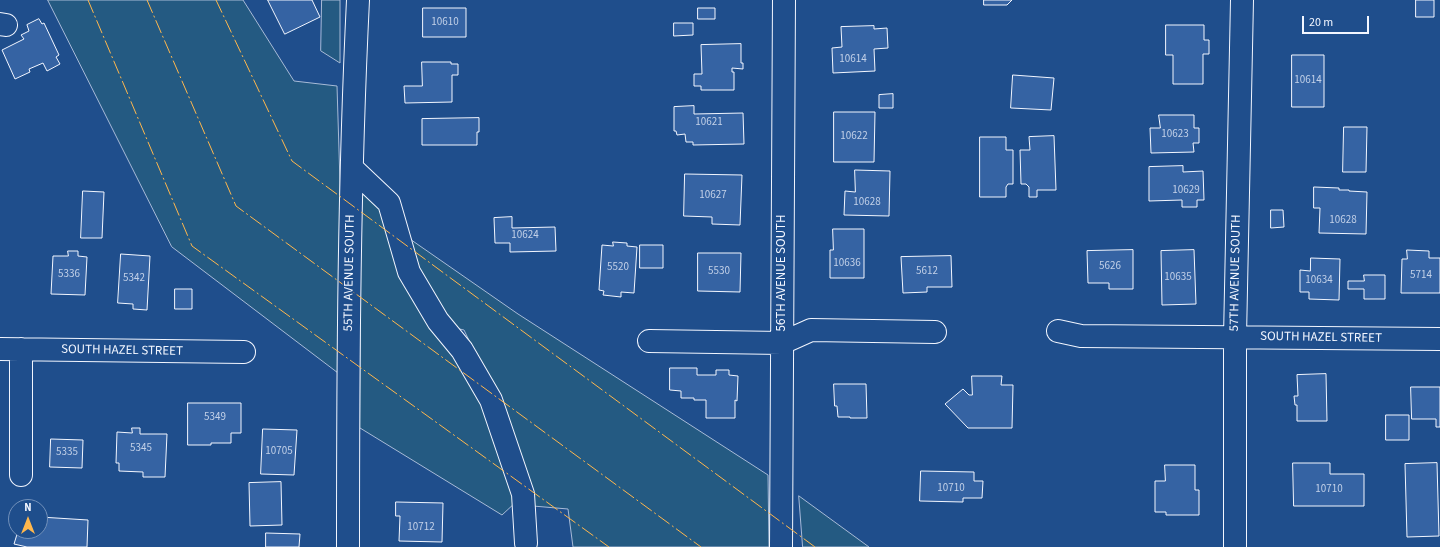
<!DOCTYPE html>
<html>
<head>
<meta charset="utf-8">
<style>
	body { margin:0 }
	#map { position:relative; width:1440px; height:547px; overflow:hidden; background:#1f4e8c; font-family:"Source Sans 3",sans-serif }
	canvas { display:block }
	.north { position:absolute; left:8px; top:499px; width:40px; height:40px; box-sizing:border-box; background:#1f4e8c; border:1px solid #7391ba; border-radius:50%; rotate:0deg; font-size:11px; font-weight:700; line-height:16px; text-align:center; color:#f2f6ff }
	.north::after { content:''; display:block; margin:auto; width:14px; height:18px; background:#ffb74d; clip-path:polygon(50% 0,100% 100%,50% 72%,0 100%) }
	.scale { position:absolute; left:1302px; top:16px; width:67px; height:18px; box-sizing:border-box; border:2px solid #f2f6ff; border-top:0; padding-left:5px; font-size:12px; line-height:14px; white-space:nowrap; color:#f2f6ff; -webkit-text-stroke:3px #1f4e8c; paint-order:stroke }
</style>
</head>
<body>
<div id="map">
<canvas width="1440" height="547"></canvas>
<div class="north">N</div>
<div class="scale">20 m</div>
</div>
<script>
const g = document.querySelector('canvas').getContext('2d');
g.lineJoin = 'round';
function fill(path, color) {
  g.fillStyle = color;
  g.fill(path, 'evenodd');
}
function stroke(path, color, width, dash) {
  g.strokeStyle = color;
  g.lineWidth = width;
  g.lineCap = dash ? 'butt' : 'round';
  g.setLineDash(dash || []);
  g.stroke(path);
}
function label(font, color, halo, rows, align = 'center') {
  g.font = font + ' "Source Sans 3",sans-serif';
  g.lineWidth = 3;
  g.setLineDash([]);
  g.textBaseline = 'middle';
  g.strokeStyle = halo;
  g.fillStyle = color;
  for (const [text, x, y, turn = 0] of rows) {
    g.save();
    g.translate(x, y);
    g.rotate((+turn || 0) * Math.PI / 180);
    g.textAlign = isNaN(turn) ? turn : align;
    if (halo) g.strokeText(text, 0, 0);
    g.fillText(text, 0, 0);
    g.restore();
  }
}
const green = new Path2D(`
	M 48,0 L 243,0 L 294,81 L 337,86 L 340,183 L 342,376 L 172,247 Z
	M 322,0 L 340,0 L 340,63 L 321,51 Z
	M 361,189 L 379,204 L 452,349 L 491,422 L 517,501 L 502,515 L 360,428 Z
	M 407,237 L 518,314 L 768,475 L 769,547 L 573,547 L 568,509 L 533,506 L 490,384 L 464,330 L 451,327 L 432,300 Z
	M 799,496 L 869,547 L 803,547 Z`);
fill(green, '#245a82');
stroke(green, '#a8bbd7', 1);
const building = new Path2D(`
	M 268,0 L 312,0 L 320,17 L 285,34 Z
	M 984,0 L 1012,0 L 1007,5 L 984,5 Z
	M 1416,0 L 1434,0 L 1434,17 L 1416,17 Z
	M 423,8 L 466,8 L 466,37 L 423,37 Z
	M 698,8 L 715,8 L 715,19 L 698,19 Z
	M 39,19 L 42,24 L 44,23 L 59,55 L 56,57 L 60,64 L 47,71 L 43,63 L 29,69 L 30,72 L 15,79 L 2,50 L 24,39 L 21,35 L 29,31 L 27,25 Z
	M 674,23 L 693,23 L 693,35 L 674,36 Z
	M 1166,25 L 1204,25 L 1204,40 L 1209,40 L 1209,54 L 1203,54 L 1203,84 L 1173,84 L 1173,55 L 1166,55 Z
	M 874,26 L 874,29 L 887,28 L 888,48 L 874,49 L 875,71 L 833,73 L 832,48 L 842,47 L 841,27 Z
	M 741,44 L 741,63 L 743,63 L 743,69 L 732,68 L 732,72 L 734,72 L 734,90 L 701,90 L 701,86 L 694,86 L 694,74 L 702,74 L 701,45 Z
	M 1292,55 L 1324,55 L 1324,107 L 1292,107 Z
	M 422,62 L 451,62 L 451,64 L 458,64 L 458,75 L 452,75 L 452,102 L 405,103 L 404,86 L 422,86 Z
	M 1013,75 L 1054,78 L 1051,110 L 1011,108 Z
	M 893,94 L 893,108 L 879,108 L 879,95 Z
	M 694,106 L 694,114 L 743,113 L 744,144 L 693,145 L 693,142 L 686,142 L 685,134 L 677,135 L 676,131 L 674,131 L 674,107 Z
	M 834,112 L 875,112 L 874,162 L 834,162 Z
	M 1159,115 L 1194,115 L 1194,128 L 1199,128 L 1199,143 L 1193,143 L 1194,152 L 1151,153 L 1150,128 L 1160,128 Z
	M 479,118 L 479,132 L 477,132 L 477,145 L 422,145 L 422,119 Z
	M 1344,127 L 1367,127 L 1366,172 L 1343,172 Z
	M 1054,136 L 1056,190 L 1037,190 L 1037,197 L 1029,197 L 1029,187 L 1026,184 L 1021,184 L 1020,150 L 1030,150 L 1029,137 Z
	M 980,137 L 1006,137 L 1006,150 L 1013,150 L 1013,184 L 1008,184 L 1006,187 L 1006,197 L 980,197 Z
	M 1183,166 L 1183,172 L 1203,171 L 1204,200 L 1197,200 L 1197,207 L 1182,207 L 1182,200 L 1149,201 L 1149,167 Z
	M 855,170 L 890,171 L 889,216 L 844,215 L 845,191 L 855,192 Z
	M 685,174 L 742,175 L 740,225 L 712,224 L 712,217 L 684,216 Z
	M 1314,187 L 1339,188 L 1339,190 L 1349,190 L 1349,191 L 1367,192 L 1366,234 L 1319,233 L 1320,208 L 1314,208 Z
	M 83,191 L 104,192 L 102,238 L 81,238 Z
	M 1271,210 L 1283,210 L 1284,227 L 1271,228 Z
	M 512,217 L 512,228 L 555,227 L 556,251 L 510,252 L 510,243 L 495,243 L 494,218 Z
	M 833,229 L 864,229 L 864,278 L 830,278 L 830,250 L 833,250 Z
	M 613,242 L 627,243 L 627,246 L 637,247 L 634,293 L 621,292 L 621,297 L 603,295 L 604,291 L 599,290 L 602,245 L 613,246 Z
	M 640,245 L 663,245 L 663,268 L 640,268 Z
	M 1133,250 L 1133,289 L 1109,289 L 1109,283 L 1088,283 L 1087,251 Z
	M 1194,250 L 1196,304 L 1162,305 L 1161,251 Z
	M 1407,250 L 1429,251 L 1429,258 L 1440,258 L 1440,293 L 1401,293 L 1402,259 L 1407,259 Z
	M 68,251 L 78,251 L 78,256 L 87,257 L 85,295 L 51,294 L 53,256 L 68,256 Z
	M 698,253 L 741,253 L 740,292 L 698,291 Z
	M 121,254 L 150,256 L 147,310 L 133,309 L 133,304 L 118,303 Z
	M 951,256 L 952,287 L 927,287 L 927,292 L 903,293 L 901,257 Z
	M 1311,258 L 1340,259 L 1339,300 L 1309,299 L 1309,292 L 1300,292 L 1300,270 L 1310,271 Z
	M 1364,275 L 1385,275 L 1385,299 L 1364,299 L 1364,289 L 1348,289 L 1348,281 L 1364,281 Z
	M 175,289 L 192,289 L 192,309 L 175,309 Z
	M 670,368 L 697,368 L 697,375 L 716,375 L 716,370 L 729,370 L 729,375 L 738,376 L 737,401 L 735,400 L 735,418 L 706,418 L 706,400 L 694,400 L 694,398 L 681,398 L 681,391 L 670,390 Z
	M 1326,374 L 1327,421 L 1297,421 L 1297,405 L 1295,405 L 1294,396 L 1298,396 L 1297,375 Z
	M 972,376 L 1002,376 L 1001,385 L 1013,385 L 1012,428 L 968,428 L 945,404 L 963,389 L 969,395 L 972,395 Z
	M 834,384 L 866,384 L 867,418 L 850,418 L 850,417 L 838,417 L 837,406 L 835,406 Z
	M 1411,387 L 1440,387 L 1440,427 L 1436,427 L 1436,419 L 1412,419 Z
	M 188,403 L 241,403 L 241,433 L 231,433 L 231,443 L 211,443 L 211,445 L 188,445 Z
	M 1386,415 L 1409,415 L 1409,440 L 1386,440 Z
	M 132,428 L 140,428 L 140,434 L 167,434 L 165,477 L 143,477 L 143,472 L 119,471 L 119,463 L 116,463 L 117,432 L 132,433 Z
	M 263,429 L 297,430 L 294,475 L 261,474 Z
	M 51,439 L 83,440 L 82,468 L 50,467 Z
	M 1293,463 L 1330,463 L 1330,474 L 1364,474 L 1364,506 L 1294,506 Z
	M 1437,463 L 1439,536 L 1407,537 L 1405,464 Z
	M 1165,465 L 1195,465 L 1195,490 L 1199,490 L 1199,515 L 1166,515 L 1166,512 L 1155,512 L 1155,481 L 1165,481 Z
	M 921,471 L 974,472 L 974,481 L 983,481 L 982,498 L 963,498 L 963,502 L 920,501 Z
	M 281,482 L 282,525 L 250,526 L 249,483 Z
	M 396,502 L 443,503 L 442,542 L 399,541 L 400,516 L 396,516 Z
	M 40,517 L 88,520 L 87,547 L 27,547 L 14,544 L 18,531 L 40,531 Z
	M 266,533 L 300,534 L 299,547 L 266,547 Z`);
fill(building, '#3563a3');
stroke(building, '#f2f6ff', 1);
const minor = new Path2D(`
	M 0,24 L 6,25
	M 352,168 L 389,203 L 409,272 L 438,321 L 462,350 L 491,400 L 523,494 L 526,543
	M 1058,331 L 1081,336 L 1440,339
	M 649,341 L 782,343 L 811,330 L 935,332
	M 0,349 L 244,352
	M 21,349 L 21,475
	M 348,547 C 348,365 349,182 358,0
	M 781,547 L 784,0
	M 1235,547 L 1235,337 L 1242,0`);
stroke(minor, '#f2f6ff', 24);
stroke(minor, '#1f4e8c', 22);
stroke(new Path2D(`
	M 88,0 L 192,246 L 609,547
	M 147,0 L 236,206 L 701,547
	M 216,0 L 292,161 L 815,547`), '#ffb74d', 1, [14, 3, 2, 3]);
label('11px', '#c3d1e8', null, [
	["10610",445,23],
	["10614",853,60],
	["10614",1308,81],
	["10621",709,123],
	["10623",1175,135],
	["10622",854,137],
	["10629",1186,191],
	["10627",713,196],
	["10628",867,203],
	["10628",1343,221],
	["10624",525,236],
	["10636",847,264],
	["5626",1110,267],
	["5520",618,268],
	["5530",719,272],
	["5612",927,272],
	["5336",69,275],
	["5714",1421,276],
	["10635",1178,278],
	["5342",134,279],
	["10634",1319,281],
	["5349",215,418],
	["5345",141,449],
	["10705",279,452],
	["5335",67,453],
	["10710",951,489],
	["10710",1329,490],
	["10712",421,528]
]);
label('13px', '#f2f6ff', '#1f4e8c', [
	["55TH AVENUE SOUTH",350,273,-89],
	["56TH AVENUE SOUTH",782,273,-90],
	["57TH AVENUE SOUTH",1236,273,-89],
	["SOUTH HAZEL STREET",1321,338,1],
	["SOUTH HAZEL STREET",122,351,1]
]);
</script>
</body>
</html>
